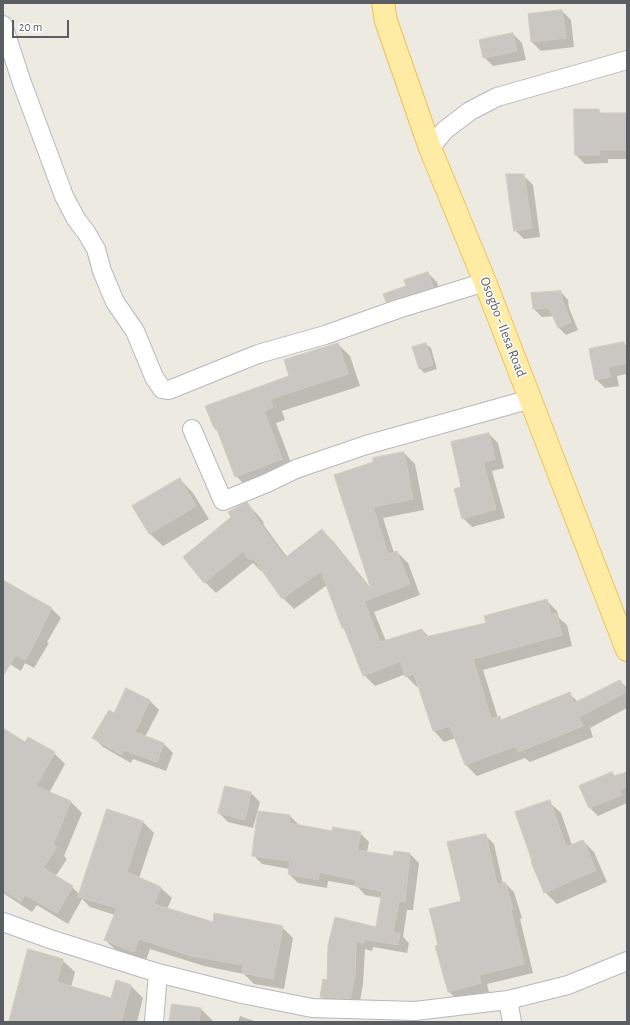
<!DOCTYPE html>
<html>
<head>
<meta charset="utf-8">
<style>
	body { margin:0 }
	#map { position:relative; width:630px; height:1025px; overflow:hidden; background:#edeae1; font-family:"Alegreya Sans",sans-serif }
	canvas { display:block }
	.frame { position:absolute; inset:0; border:4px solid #5a5e62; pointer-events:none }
	.scale { position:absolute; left:12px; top:20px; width:57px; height:18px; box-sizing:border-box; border:2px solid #5a5e62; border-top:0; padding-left:5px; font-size:12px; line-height:14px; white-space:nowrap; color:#5a5e62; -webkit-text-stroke:3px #fff; paint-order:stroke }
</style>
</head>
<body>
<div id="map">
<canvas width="630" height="1025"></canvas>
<div class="frame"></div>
<div class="scale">20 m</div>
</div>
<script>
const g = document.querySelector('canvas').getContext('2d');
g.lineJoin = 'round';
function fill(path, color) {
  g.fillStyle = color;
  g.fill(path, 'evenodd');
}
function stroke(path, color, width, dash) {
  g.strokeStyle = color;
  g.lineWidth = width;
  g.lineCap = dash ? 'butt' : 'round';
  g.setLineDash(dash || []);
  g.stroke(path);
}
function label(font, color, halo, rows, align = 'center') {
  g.font = font + ' "Alegreya Sans",sans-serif';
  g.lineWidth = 3;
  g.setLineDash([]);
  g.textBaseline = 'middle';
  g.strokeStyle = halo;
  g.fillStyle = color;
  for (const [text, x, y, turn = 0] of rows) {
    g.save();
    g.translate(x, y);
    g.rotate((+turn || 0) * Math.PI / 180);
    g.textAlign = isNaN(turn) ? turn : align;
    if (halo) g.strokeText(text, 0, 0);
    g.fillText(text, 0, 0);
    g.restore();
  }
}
fill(new Path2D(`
	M 562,11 L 571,20 L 574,47 L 541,51 L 532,42 L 529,15 Z
	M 513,34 L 522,43 L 526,60 L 493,66 L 484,57 Z
	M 598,110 L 602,114 L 627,114 L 627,159 L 608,159 L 608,163 L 585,164 L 576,155 Z
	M 523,175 L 533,185 L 540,237 L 524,239 L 515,230 Z
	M 428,273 L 437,282 L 441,296 L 396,311 L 387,302 Z
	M 561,292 L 568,300 L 569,308 L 578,330 L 566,335 L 558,327 L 554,316 L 542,317 L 534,309 L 533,294 Z
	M 623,343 L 627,346 L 627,374 L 617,376 L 619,386 L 605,388 L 596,379 Z
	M 338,344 L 350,356 L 360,386 L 282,411 L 285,420 L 276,423 L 294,471 L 248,488 L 236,476 L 220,433 L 214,428 Z
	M 426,344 L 431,348 L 437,369 L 424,373 L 420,368 Z
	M 489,434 L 498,443 L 504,468 L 492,471 L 505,518 L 472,527 L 463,518 L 462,488 Z
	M 404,453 L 415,464 L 424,510 L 383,518 L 394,553 L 397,552 L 408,563 L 420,595 L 374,612 L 386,641 L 422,630 L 429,637 L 487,623 L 546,600 L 557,611 L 559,618 L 567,625 L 572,646 L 483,670 L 498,718 L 499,717 L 502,720 L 569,693 L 578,702 L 620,681 L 627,688 L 627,708 L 590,728 L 593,737 L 530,762 L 525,758 L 477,776 L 466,765 L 456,738 L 444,742 L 434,731 L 419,686 L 417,687 L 406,676 L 406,674 L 375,686 L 364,675 L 346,631 L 343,628 L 327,585 L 294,609 L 283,598 L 262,570 L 261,571 L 253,563 L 216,593 L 205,582 L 247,504 L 258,515 L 264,523 L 263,524 L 287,557 L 322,530 L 333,541 L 373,591 L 336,475 Z
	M 180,479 L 193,493 L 209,519 L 163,546 L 149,533 Z
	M 3,581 L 52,609 L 61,618 L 47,642 L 49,643 L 34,668 L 25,663 L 21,671 L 3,660 Z
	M 150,701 L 159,710 L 145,737 L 164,744 L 173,753 L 166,771 L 133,759 L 131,763 L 103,747 L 94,738 L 114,715 Z
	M 3,729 L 26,743 L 28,738 L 54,753 L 65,764 L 49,793 L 71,802 L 82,813 L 64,856 L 67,859 L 55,877 L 72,887 L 80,895 L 143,822 L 154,833 L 139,878 L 161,888 L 172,898 L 167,909 L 213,924 L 282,927 L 293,938 L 284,989 L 254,984 L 244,974 L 204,966 L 150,949 L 145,963 L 116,950 L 105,940 L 115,915 L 90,907 L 82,899 L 68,924 L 37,905 L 32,912 L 3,893 Z
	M 612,773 L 615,777 L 627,773 L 627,803 L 598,816 L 590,808 Z
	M 251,793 L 260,802 L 253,828 L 228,822 L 219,813 Z
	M 549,802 L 561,813 L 572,845 L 583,841 L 594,852 L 607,882 L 557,904 L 545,892 Z
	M 290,816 L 299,825 L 333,832 L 360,833 L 369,842 L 367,852 L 394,857 L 410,854 L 419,863 L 413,910 L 407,910 L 403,937 L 409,943 L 407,953 L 373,947 L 372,951 L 365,949 L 363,984 L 359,1007 L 330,1005 L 321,996 L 328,981 L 329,945 L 377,928 L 382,898 L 365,895 L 357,886 L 328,881 L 327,888 L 298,883 L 289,874 L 290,869 L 262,864 L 253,855 Z
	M 485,835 L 494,844 L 503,884 L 505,883 L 514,892 L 522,918 L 520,919 L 533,973 L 487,984 L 489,992 L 458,1000 L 448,991 L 439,946 L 462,902 Z
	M 62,960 L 75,972 L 71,987 L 112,999 L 117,981 L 131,986 L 143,998 L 137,1022 L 10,1022 Z
	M 201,1009 L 214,1022 L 170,1022 Z
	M 240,1016 L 257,1022 L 238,1022 Z`), '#0003');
const building = new Path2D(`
	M 562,10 L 566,38 L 531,42 L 528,14 Z
	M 513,33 L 517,51 L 483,58 L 479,40 Z
	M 574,109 L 599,109 L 599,113 L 627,113 L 627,150 L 599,150 L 600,155 L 575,155 Z
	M 506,174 L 524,174 L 532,228 L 514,231 Z
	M 428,272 L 433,287 L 386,302 L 383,294 L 406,286 L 404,280 Z
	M 561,291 L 562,299 L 571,322 L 558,328 L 549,308 L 533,309 L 531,293 Z
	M 624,342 L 627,363 L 608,367 L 610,377 L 595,380 L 589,349 Z
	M 338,343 L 348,374 L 270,399 L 273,407 L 264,411 L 282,459 L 235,477 L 216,427 L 214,428 L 205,406 L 289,376 L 284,360 Z
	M 426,343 L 433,365 L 419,369 L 412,347 Z
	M 489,433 L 495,459 L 483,462 L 496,509 L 462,519 L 454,489 L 461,487 L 451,442 Z
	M 404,452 L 413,499 L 373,507 L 388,554 L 397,551 L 410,584 L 364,601 L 380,642 L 422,629 L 425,637 L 486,623 L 484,616 L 547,599 L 551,615 L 556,613 L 562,635 L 473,659 L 491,719 L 500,716 L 501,720 L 570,692 L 574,703 L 620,680 L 626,692 L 579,717 L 583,726 L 518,752 L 516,746 L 465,765 L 450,726 L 433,731 L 414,674 L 405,677 L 401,661 L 363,676 L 344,628 L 342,628 L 321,571 L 282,599 L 253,558 L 249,560 L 243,551 L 204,583 L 183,557 L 231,517 L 228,512 L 235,508 L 247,502 L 254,512 L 253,513 L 285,558 L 322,529 L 372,592 L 334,475 L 373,462 L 373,458 Z
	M 180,478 L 196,506 L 149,534 L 132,506 Z
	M 3,580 L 52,608 L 39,633 L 40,633 L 25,660 L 16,655 L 3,676 Z
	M 126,688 L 150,700 L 135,732 L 164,743 L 157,762 L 124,750 L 122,755 L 92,738 L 109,710 L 114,713 Z
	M 3,728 L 25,742 L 28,737 L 55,752 L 36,786 L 71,801 L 53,845 L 57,847 L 43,868 L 73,886 L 57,913 L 25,895 L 21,902 L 3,890 Z
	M 612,772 L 614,776 L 627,772 L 627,787 L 619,790 L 622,795 L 589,808 L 579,786 Z
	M 225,786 L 251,792 L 245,820 L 218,813 Z
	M 550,800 L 566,847 L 583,840 L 596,870 L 544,893 L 531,862 L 532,861 L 515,812 Z
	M 107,809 L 143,821 L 127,872 L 161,887 L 154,904 L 213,922 L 214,913 L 283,926 L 273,979 L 242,973 L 243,965 L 192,956 L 139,939 L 134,952 L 104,940 L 117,908 L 78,897 Z
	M 258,811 L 290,815 L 289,823 L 332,831 L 333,827 L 361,832 L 357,850 L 393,856 L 394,851 L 410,853 L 405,902 L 399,901 L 393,932 L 400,934 L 398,945 L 364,939 L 364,943 L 356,941 L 355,975 L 350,999 L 320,997 L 323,979 L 327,980 L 328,945 L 335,917 L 376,927 L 382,891 L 355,886 L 356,880 L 320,872 L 318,880 L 288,874 L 290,861 L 252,856 Z
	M 486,834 L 497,885 L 505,882 L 513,909 L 511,910 L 524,964 L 479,975 L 481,983 L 448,992 L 435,946 L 438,945 L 429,909 L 461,901 L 447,842 Z
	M 28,949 L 63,959 L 57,982 L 111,998 L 116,980 L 131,985 L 121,1022 L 9,1022 Z
	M 172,1004 L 201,1008 L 199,1022 L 169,1022 Z`);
fill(building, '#cac6c1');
stroke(building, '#d2cbc0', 1);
const street = new Path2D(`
	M 3,25 L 22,83 L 64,196 L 76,219 L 86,232 L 96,249 L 102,271 L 115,302 L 135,331 L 154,377 L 162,389 L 169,390 L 258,354 L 325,335 L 398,309 L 485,282
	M 430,148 L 445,130 L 470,111 L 497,97 L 627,60
	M 192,429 L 223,501 L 267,483 L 296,469 L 366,445 L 531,399
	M 3,922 L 50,939 L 158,973 L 242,994 L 312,1008 L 415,1011 L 508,1000 L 568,985 L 627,961
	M 508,1000 L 512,1022
	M 154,1022 L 158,973`);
const primary = new Path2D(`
	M 383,3 L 386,21 L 430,148 L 485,282 L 627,650`);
stroke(street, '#b4b8bc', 20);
stroke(primary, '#f2bf56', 24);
stroke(street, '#fff', 18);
stroke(primary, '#ffeca4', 22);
label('14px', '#5a5e62', '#fff', [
	["Osogbo - Ilesa Road",503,327,69]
]);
</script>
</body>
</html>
